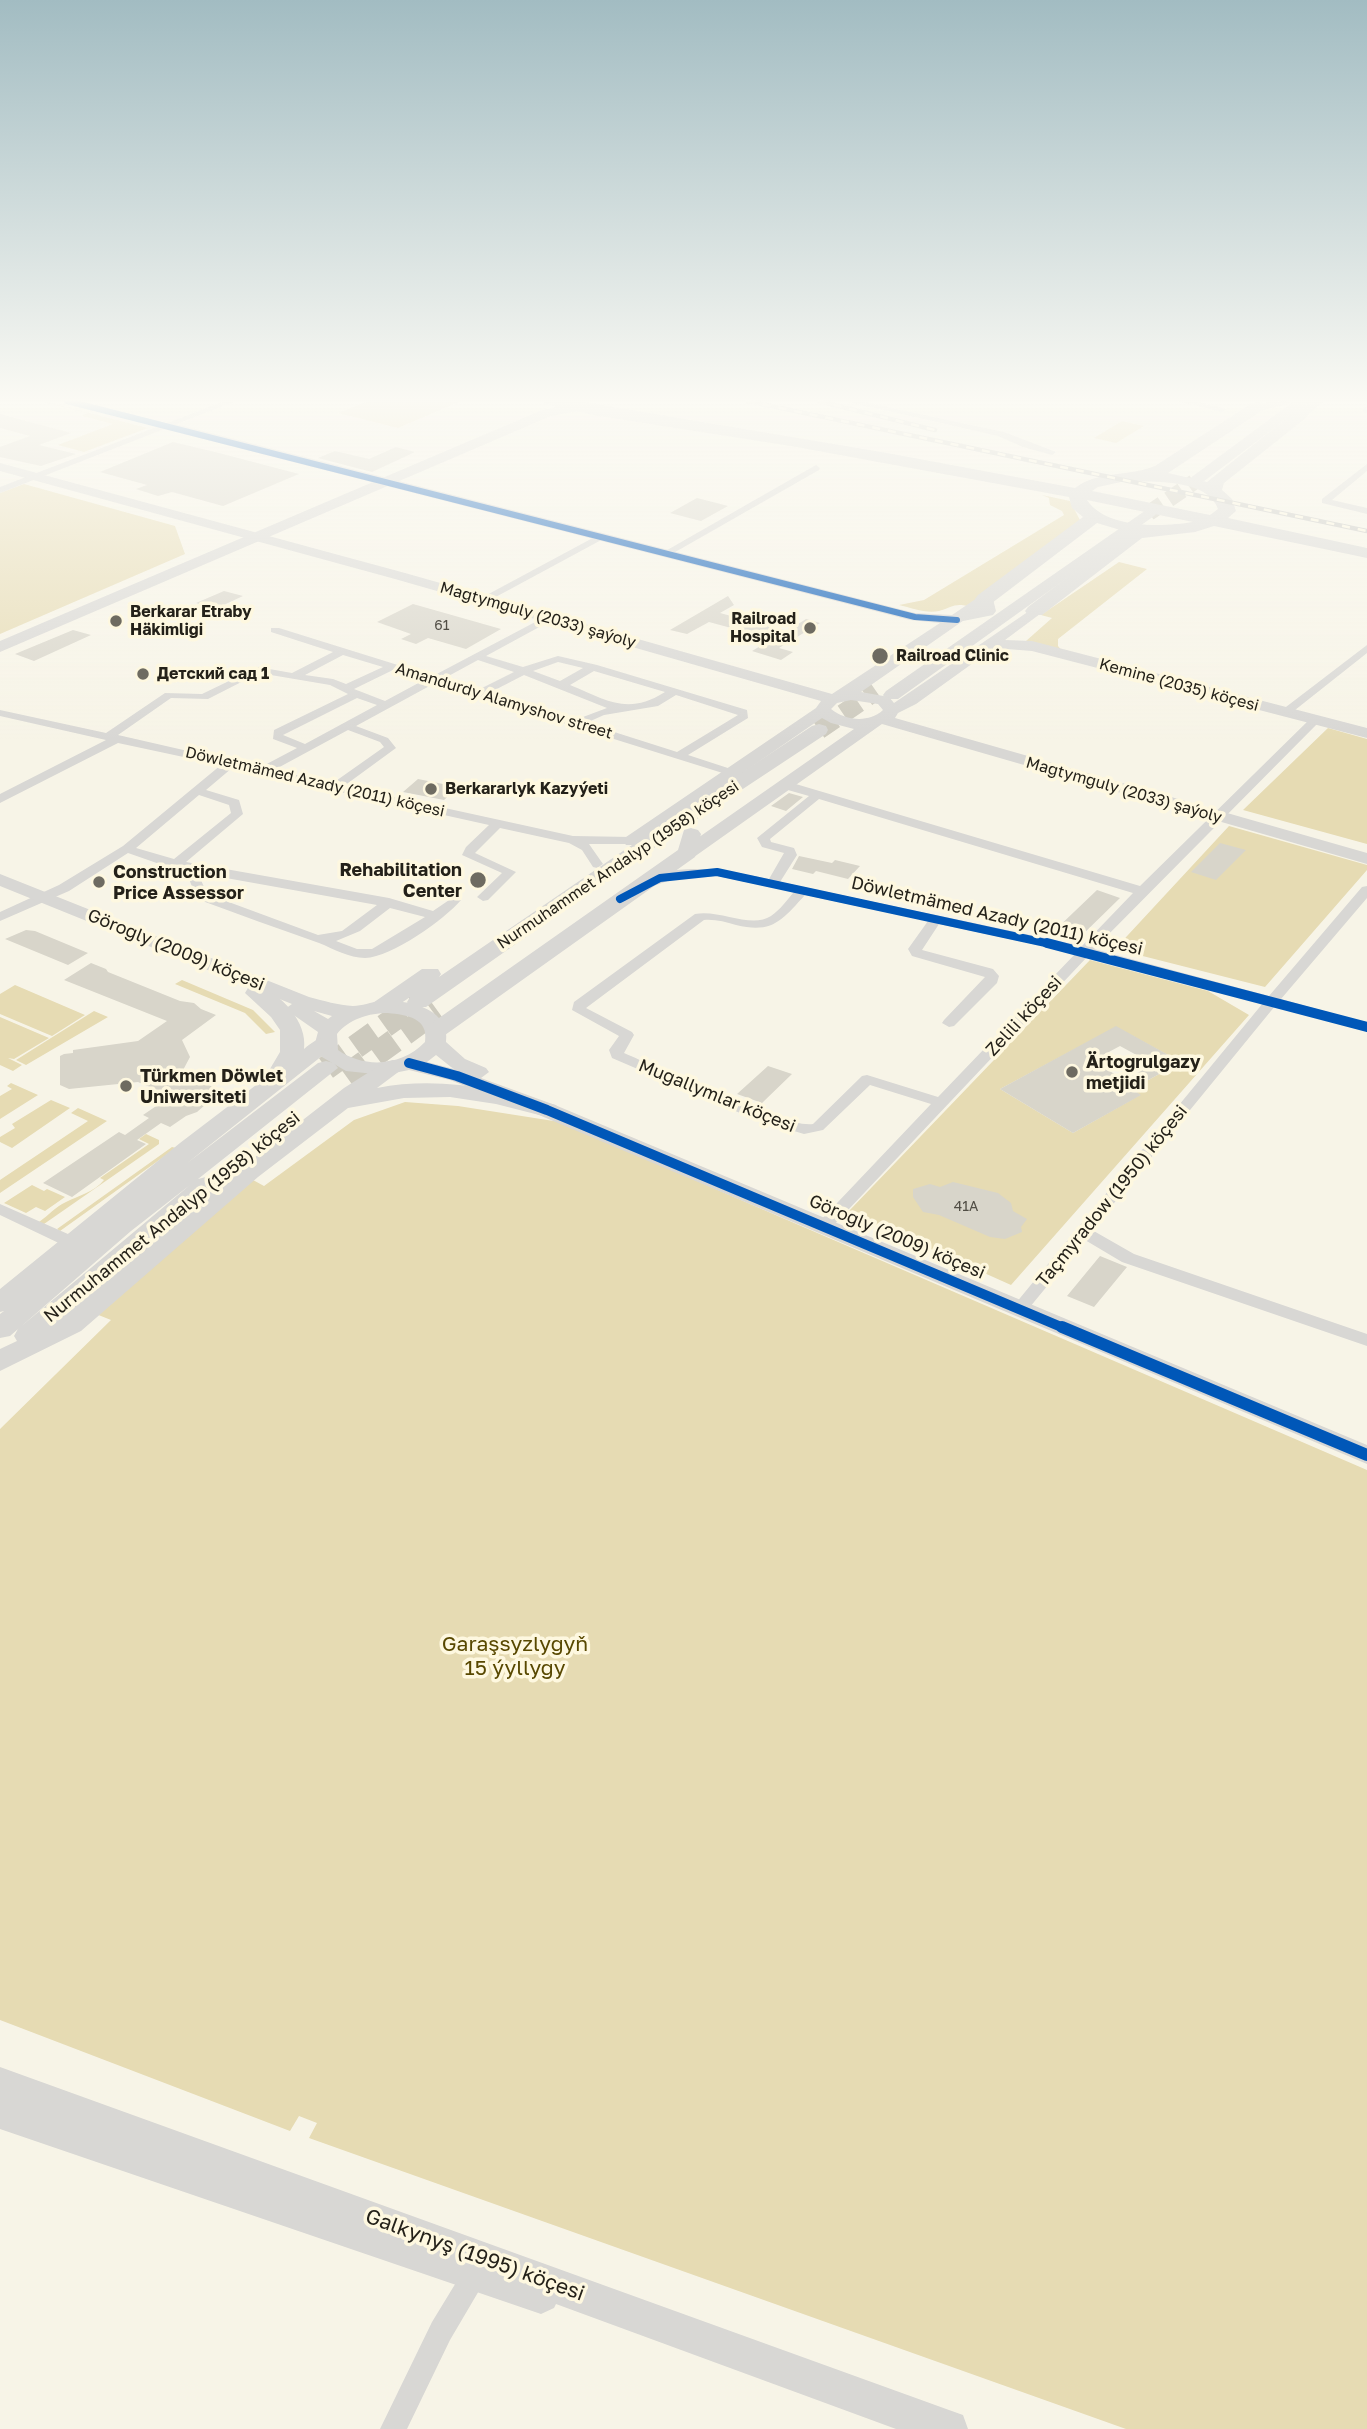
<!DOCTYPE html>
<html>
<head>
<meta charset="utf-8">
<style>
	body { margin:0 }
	canvas { display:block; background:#f7f4e7 }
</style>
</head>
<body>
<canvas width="1367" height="2429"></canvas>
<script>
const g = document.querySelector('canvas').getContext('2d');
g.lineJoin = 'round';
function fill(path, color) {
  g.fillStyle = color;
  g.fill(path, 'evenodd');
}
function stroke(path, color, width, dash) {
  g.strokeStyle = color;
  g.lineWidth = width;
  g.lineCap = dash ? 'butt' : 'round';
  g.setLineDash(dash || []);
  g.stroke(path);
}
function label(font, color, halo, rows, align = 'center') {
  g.font = font + ' "Golos Text",sans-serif';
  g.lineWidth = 7;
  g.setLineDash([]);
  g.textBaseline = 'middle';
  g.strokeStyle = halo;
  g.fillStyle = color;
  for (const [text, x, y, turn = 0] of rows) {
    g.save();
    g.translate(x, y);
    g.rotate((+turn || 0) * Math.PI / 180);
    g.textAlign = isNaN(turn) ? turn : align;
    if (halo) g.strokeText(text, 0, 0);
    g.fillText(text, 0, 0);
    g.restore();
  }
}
fill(new Path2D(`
	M 40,401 L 43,401 L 148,428 L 84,452 L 58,445 L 113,424 L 82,416 L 87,413 Z
	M 369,401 L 461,401 L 398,428 L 338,413 Z
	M 1122,421 L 1144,426 L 1116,443 L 1094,438 Z
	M 24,484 L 175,526 L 185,554 L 0,634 L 0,493 Z
	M 1042,495 L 1070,501 L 1080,520 L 1079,525 L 967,606 C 954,603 951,608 939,611 C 926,614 912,608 899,605 L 924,600 L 1064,515 L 1062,511 L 1050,505 L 1049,498 Z
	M 1119,562 L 1147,569 L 1058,639 L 1058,646 L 1063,652 L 1026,641 L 1052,618 L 1041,615 Z
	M 1328,728 L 1367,739 L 1367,844 L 1243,810 Z
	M 1229,826 L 1367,865 L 1367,870 L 1265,987 L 1115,949 Z
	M 1090,960 L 1208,991 L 1249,1015 L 1011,1285 L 848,1212 ZM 1116,1027 L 1181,1062 L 1132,1089 L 1140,1095 L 1073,1133 L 1000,1089 Z
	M 182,980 L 253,1010 L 275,1032 L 266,1034 L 245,1013 L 175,984 Z
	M 15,985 L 85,1015 L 52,1036 L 0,1014 L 0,994 Z
	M 94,1011 L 108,1017 L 26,1065 L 16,1060 Z
	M 0,1017 L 49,1038 L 14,1059 L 8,1058 L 22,1065 L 13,1071 L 0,1065 Z
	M 11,1083 L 38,1095 L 0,1119 L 0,1096 L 12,1089 L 7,1086 Z
	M 51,1100 L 70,1108 L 12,1148 L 0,1142 L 0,1137 L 15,1128 L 12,1124 Z
	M 405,1102 L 458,1106 L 560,1122 L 1367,1470 L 1367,2429 L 1126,2429 L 309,2138 L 317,2123 L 299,2116 L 290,2131 L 0,2020 L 0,1429 L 111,1320 L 96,1314 L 253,1180 L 264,1186 L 354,1120 Z
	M 78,1108 L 107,1121 L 0,1193 L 0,1180 L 88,1121 L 71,1113 Z
	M 146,1134 L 159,1140 L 159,1144 L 44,1224 L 39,1222 C 49,1215 55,1207 66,1202 C 78,1196 94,1192 104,1180 L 100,1178 L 149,1144 L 139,1139 Z
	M 172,1147 L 176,1148 L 60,1231 L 57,1229 Z
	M 32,1185 L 44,1191 L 47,1189 L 65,1197 L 45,1211 L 36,1207 L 26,1213 L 4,1203 Z`), '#e6dbb3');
fill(new Path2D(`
	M 0,414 L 71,433 L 39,445 L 76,454 L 41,466 L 0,457 L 0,447 L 30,436 L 0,428 Z
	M 173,442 L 219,453 L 299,474 L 223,506 L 172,492 L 158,496 L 136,489 L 147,485 L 100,472 Z
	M 396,447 L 415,452 L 372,472 L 318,458 L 335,451 L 369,459 Z
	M 697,498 L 728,506 L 701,521 L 670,513 Z
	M 224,591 L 243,596 L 215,609 L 196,603 Z
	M 728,596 L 734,605 L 720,613 L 787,631 L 806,619 L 820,623 L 779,648 L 793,652 L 781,660 L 752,651 L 772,639 L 709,622 L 687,634 L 670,630 Z
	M 413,604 L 501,629 L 466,649 L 428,638 L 416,644 L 401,639 L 411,634 L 377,622 Z
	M 73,630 L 91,635 L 34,661 L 15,654 Z
	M 418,779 L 458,787 L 444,800 L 403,792 Z
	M 789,793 L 803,797 L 786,811 L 771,806 Z
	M 1220,843 L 1246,850 L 1216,880 L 1191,872 Z
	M 799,856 L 832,863 L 835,860 L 860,866 L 848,879 L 816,871 L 813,874 L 792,869 Z
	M 1097,890 L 1120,898 L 1076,941 L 1052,933 Z
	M 26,930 L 35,931 L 88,953 L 68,965 L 5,939 Z
	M 91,963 L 106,969 L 108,972 L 180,1001 L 194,1003 L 201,1009 L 216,1015 L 182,1040 L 190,1057 L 182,1072 L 221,1091 L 197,1112 L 186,1116 L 170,1127 L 161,1123 L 137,1140 L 146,1144 L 72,1197 L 43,1183 L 119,1132 L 125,1135 L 149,1118 L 143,1115 L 171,1096 L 138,1082 L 69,1089 L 60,1085 L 60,1056 L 64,1054 L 73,1053 L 73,1050 L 138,1041 L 167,1021 L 64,980 Z
	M 1116,1026 L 1181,1062 L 1132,1089 L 1141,1095 L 1073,1133 L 1000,1089 ZM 1120,1046 L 1153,1064 L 1125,1080 L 1092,1061 Z
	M 768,1066 L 792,1074 L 762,1103 L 737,1094 Z
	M 953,1182 L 998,1193 L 1011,1203 L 1013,1211 L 1027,1219 L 1021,1227 L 1022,1232 L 1005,1239 L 990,1237 L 939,1215 L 923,1212 L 913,1197 L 913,1189 L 930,1184 L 940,1187 Z
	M 1100,1256 L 1127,1267 L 1094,1307 L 1067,1296 Z`), '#d8d5ca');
stroke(new Path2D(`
	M 1149,513 L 1194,482`), '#cdcabe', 16, [16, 8]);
stroke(new Path2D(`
	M 819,730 L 876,691`), '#cdcabe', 19, [19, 10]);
stroke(new Path2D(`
	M 326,1068 L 418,1002
	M 346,1076 L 437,1010`), '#cdcabe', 24, [24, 12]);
fill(new Path2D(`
	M 63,401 L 76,401 L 167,423 L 225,401 L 236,401 L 0,493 L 0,487 L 159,426 Z
	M 844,401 L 859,401 L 1004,432 L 1056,452 L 1052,455 L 1023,447 L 998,436 Z
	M 1177,401 L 1193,401 L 1226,409 L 1222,412 Z
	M 1366,407 L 1367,413 L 1363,412 L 1363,408 Z
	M 1367,464 L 1367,471 L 1332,500 L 1367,508 L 1367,514 L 1322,503 L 1322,499 Z
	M 816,465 L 820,468 L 819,470 L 670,555 L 662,553 Z
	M 602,533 L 607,536 L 605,538 L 479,606 L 470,604 Z
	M 539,620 L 543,621 L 543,625 L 486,656 L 523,667 L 558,656 L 597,665 L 747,710 L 748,718 L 688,755 L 737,771 L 737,775 L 729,775 L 435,683 L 356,726 L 388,738 L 396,748 L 344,786 L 573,836 L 632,837 L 638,841 L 636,844 L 589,844 L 603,864 L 597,868 L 593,867 L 582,850 L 569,843 L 500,828 L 475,853 L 516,872 L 488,900 L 483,901 L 477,897 L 502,873 L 462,855 L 466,847 L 489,825 L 232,768 L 206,790 L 239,800 L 243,814 L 186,862 L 389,898 L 433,911 L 455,896 L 461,900 C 445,919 392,957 365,958 C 349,958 334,949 319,943 C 279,929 238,914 197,899 L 185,869 L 171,868 L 128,853 L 69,891 L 0,921 L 0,912 L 59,885 L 123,846 L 221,765 L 118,743 L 0,803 L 0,794 L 106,740 L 0,716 L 0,710 L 106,733 L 165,693 L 202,694 L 258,667 L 292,673 L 333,652 L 271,632 L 271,628 L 279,628 L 433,676 ZM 343,655 L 383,667 L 346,684 L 333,679 L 305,675 ZM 478,660 L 514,672 L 478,690 L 443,679 ZM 558,662 L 583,668 L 560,681 L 533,671 ZM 393,670 L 424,680 L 385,701 L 354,689 ZM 594,671 L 665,692 C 627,716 607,700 570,685 ZM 259,673 L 330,685 L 348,694 L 274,730 L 273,739 L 297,748 L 261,767 L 232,759 L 227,760 L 118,735 L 171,698 L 208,699 ZM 524,675 L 607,708 L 575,720 L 489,693 ZM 676,695 L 738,715 L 677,752 L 586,723 L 604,715 L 658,706 ZM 357,698 L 377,705 L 305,744 L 283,735 ZM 348,730 L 380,742 L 384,747 L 333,783 L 274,770 ZM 199,795 L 229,805 L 231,813 L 174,859 L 136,848 ZM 198,873 L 377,905 L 342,931 L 318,935 L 207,894 ZM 390,908 L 425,917 L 372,949 L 357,949 L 336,941 L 360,931 Z
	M 1367,645 L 1367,653 L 1290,714 L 1282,714 L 1282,710 Z
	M 1315,717 L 1319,718 L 1319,722 L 1094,949 L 1269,996 L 1362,887 L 1367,886 L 1367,898 L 1281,999 L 1367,1023 L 1367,1031 L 1275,1006 L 1092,1230 L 1134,1254 L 1367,1334 L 1367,1346 L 1122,1262 L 1085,1240 L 1025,1313 L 1019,1314 L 1011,1309 L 1263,1003 L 1088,956 L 831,1228 L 825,1230 L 817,1225 L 819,1222 L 931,1104 L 870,1085 L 823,1130 L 804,1134 L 754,1119 L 612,1058 L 609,1050 L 619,1036 L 572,1010 L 574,1002 L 695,914 C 720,909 751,929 771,916 C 780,910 787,900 794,892 L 717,876 L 673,879 L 648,888 L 642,884 C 670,858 735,872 769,879 L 784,853 L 762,847 L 757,838 L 809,796 L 781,788 L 781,782 L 789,782 L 1140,886 L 1311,718 ZM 819,799 L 1133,893 L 1082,946 L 780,882 L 797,855 L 794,848 L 771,842 L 770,839 ZM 805,895 L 928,921 L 908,949 L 912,956 L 985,977 L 944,1020 L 942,1023 L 949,1027 L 954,1026 L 997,983 L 999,976 L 993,969 L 922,950 L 939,924 L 1076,953 L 938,1097 L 867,1075 L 862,1076 L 813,1124 C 786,1129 657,1067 624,1053 L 634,1035 L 632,1032 L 586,1008 L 704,920 C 715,919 725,922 736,925 C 773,934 782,920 805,895 Z
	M 0,1204 L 77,1238 L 79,1242 L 71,1247 L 65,1246 L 0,1215 Z
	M 477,2259 L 486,2263 L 490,2272 L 450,2340 L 407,2429 L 380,2429 L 432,2322 L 468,2263 Z`), '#d8d7d4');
fill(new Path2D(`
	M 1311,401 L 1324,401 L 1305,417 L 1297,417 L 1297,411 Z
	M 168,422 L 915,613 L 952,615 L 980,596 L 990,596 L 992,599 L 990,602 L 861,692 L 889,697 L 894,703 L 1035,607 L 1042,611 L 1040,614 L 1005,640 L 1032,641 L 1367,728 L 1367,738 L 1032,651 L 994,648 L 916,704 L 898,713 L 895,718 L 1367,853 L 1367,864 L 882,724 L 694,857 L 682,857 L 679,853 L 682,849 L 854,729 L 831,723 L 822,718 L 638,845 L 626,845 L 623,841 L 626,837 L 816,708 L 821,701 L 395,579 L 0,471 L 0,463 L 405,573 L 832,694 L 940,623 L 910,620 L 164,429 L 162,426 ZM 851,700 L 878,704 L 883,710 C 869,723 846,721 831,709 L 837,703 Z
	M 0,874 L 309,997 C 324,1001 338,1005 353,1006 C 362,1006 371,1002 380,1001 C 406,999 451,1008 446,1042 L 465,1059 L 486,1068 L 489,1072 L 481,1078 L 555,1105 L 1367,1445 L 1367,1464 L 539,1115 L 450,1080 L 409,1070 L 384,1075 L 346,1071 L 322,1057 L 315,1043 L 318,1032 L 285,1009 L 292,1004 L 0,886 ZM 314,1011 L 332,1016 L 328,1019 ZM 388,1013 C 407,1015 429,1018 425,1042 C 402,1066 365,1069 338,1050 L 337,1034 C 349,1019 369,1013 388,1013 ZM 436,1055 L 451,1067 L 454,1069 L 427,1062 Z
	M 0,2067 L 949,2410 L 963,2415 L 968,2429 L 896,2429 L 556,2304 L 554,2308 L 541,2314 L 0,2129 Z`), '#d8d7d4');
fill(new Path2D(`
	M 1294,401 L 1310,401 L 1199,485 L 1189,485 L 1186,482 L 1189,479 Z
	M 579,403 L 584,404 L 584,410 L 551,416 L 0,652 L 0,641 L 542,410 Z
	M 1149,508 L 1157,513 L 1154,516 L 898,699 L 886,699 L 883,695 L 886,691 Z
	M 985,594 L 993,599 L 996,611 L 993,615 L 963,621 L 957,620 L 954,616 L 957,612 L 978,608 L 977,599 Z
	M 819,724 L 826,726 L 828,730 L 826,734 L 637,859 L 426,1007 L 410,1007 L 407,1002 L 410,997 C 398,1005 387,1016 371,1012 L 367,1007 L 422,969 L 438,969 L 441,974 L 439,977 L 623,851 L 812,726 Z
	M 691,828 L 698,830 L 701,834 L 695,857 L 445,1035 L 429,1035 L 425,1030 L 429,1025 L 678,850 L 684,830 Z
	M 256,986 C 281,992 308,1023 304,1049 C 314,1041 320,1036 333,1039 L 337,1044 L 186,1164 L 318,1063 L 326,1061 L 334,1063 L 338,1068 L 198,1179 L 206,1177 L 215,1179 L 219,1185 L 344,1088 L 385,1062 L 393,1060 L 401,1062 L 405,1067 L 377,1088 C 439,1076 496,1089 556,1105 L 559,1110 L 556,1115 L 547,1117 L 496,1104 L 450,1097 L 404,1098 L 348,1108 L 258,1177 L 81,1331 L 0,1371 L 0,1349 L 17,1341 L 14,1336 L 18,1329 L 190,1185 L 131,1231 L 10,1336 L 0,1338 L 0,1314 L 4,1311 L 0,1312 L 0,1289 L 180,1143 L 264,1079 L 280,1052 L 280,1030 L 271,1017 L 245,993 L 248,988 Z`), '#d8d7d4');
fill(new Path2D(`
	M 543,401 L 578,401 L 887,453 L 1075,488 C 1099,470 1129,477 1155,466 L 1252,403 L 1291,401 L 1289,404 L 1263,410 L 1168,473 L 1207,482 L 1293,413 L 1293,401 L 1305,401 L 1309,414 L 1307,417 L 1224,483 L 1222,490 L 1232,499 L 1236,511 L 1228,518 L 1367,548 L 1367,558 L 1214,526 L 1195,532 L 1142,538 L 1042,615 L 1028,615 L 1025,611 L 1028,607 L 1127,532 L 1097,523 L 992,603 L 985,605 L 975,599 L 978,595 L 1083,517 L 1072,508 L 1069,497 L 791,446 L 598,416 L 545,404 ZM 1121,482 C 1148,481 1208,478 1218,509 L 1210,515 L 1092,491 L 1098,487 ZM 1087,500 L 1193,522 C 1162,527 1106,529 1087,500 Z`), '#d8d7d4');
const rail = new Path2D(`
	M 747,401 L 1367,531
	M 818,401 L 935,430`);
stroke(rail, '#c4c4c0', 4.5);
stroke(rail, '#fef8e0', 2.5, [8]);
stroke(new Path2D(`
	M 67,401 L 915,617 L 957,620`), '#0057b8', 6);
stroke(new Path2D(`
	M 620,899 L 660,878 L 717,872 L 1055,945`), '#0057b8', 8);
stroke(new Path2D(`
	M 1047,943 L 1367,1027
	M 409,1063 L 457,1076 L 547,1110 L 1066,1329`), '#0057b8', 10);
stroke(new Path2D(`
	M 1062,1327 L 1367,1455`), '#0057b8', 12);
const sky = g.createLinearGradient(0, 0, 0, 741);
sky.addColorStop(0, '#a2bcc2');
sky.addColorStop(0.54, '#fbfaf4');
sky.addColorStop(1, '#fbfaf400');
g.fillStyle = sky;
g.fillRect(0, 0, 1367, 741);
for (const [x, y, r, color] of [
	[116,621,7,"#6e6b61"],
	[810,628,7,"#6e6b61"],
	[880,656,9,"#6e6b61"],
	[143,674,7,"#6e6b61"],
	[431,789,7,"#6e6b61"],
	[478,880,9,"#6e6b61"],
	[99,882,7,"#6e6b61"],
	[1072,1072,7,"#6e6b61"],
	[126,1086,7,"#6e6b61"]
]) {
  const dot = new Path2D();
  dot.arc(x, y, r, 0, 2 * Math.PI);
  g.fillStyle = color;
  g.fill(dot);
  stroke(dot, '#fef8e0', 2.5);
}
label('14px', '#514e45', null, [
	["61",442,626],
	["41A",966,1207]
]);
label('bold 16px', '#242119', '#fef8e0', [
	["Berkarar Etraby",130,612],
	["Häkimligi",130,630],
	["Railroad",796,619,"right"],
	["Hospital",796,637,"right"],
	["Railroad Clinic",896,656],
	["Детский сад 1",157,674],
	["Berkararlyk Kazyýeti",445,789]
], 'left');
label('16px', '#242119', '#fef8e0', [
	["Magtymguly (2033) şaýoly",538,615,16],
	["Kemine (2035) köçesi",1179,685,15],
	["Amandurdy Alamyshov street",504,701,17],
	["Döwletmämed Azady (2011) köçesi",315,782,13],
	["Magtymguly (2033) şaýoly",1124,790,16],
	["Nurmuhammet Andalyp (1958) köçesi",618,865,-34]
]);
label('bold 18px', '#242119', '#fef8e0', [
	["Rehabilitation",462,870,"right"],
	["Center",462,891,"right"],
	["Construction",113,872],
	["Price Assessor",113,893],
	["Ärtogrulgazy",1086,1062],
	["metjidi",1086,1083],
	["Türkmen Döwlet",140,1076],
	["Uniwersiteti",140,1097]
], 'left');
label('18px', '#242119', '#fef8e0', [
	["Döwletmämed Azady (2011) köçesi",997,916,13],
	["Görogly (2009) köçesi",176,950,22],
	["Zelili köçesi",1024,1016,-47],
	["Mugallymlar köçesi",717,1096,22],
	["Taçmyradow (1950) köçesi",1112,1196,-51],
	["Nurmuhammet Andalyp (1958) köçesi",172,1217,-39],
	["Görogly (2009) köçesi",897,1237,23]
]);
label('21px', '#584800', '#fef8e0', [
	["Garaşsyzlygyň",515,1644],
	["15 ýyllygy",515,1668]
]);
label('21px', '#242119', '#fef8e0', [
	["Galkynyş (1995) köçesi",475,2255,20]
]);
</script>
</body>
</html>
